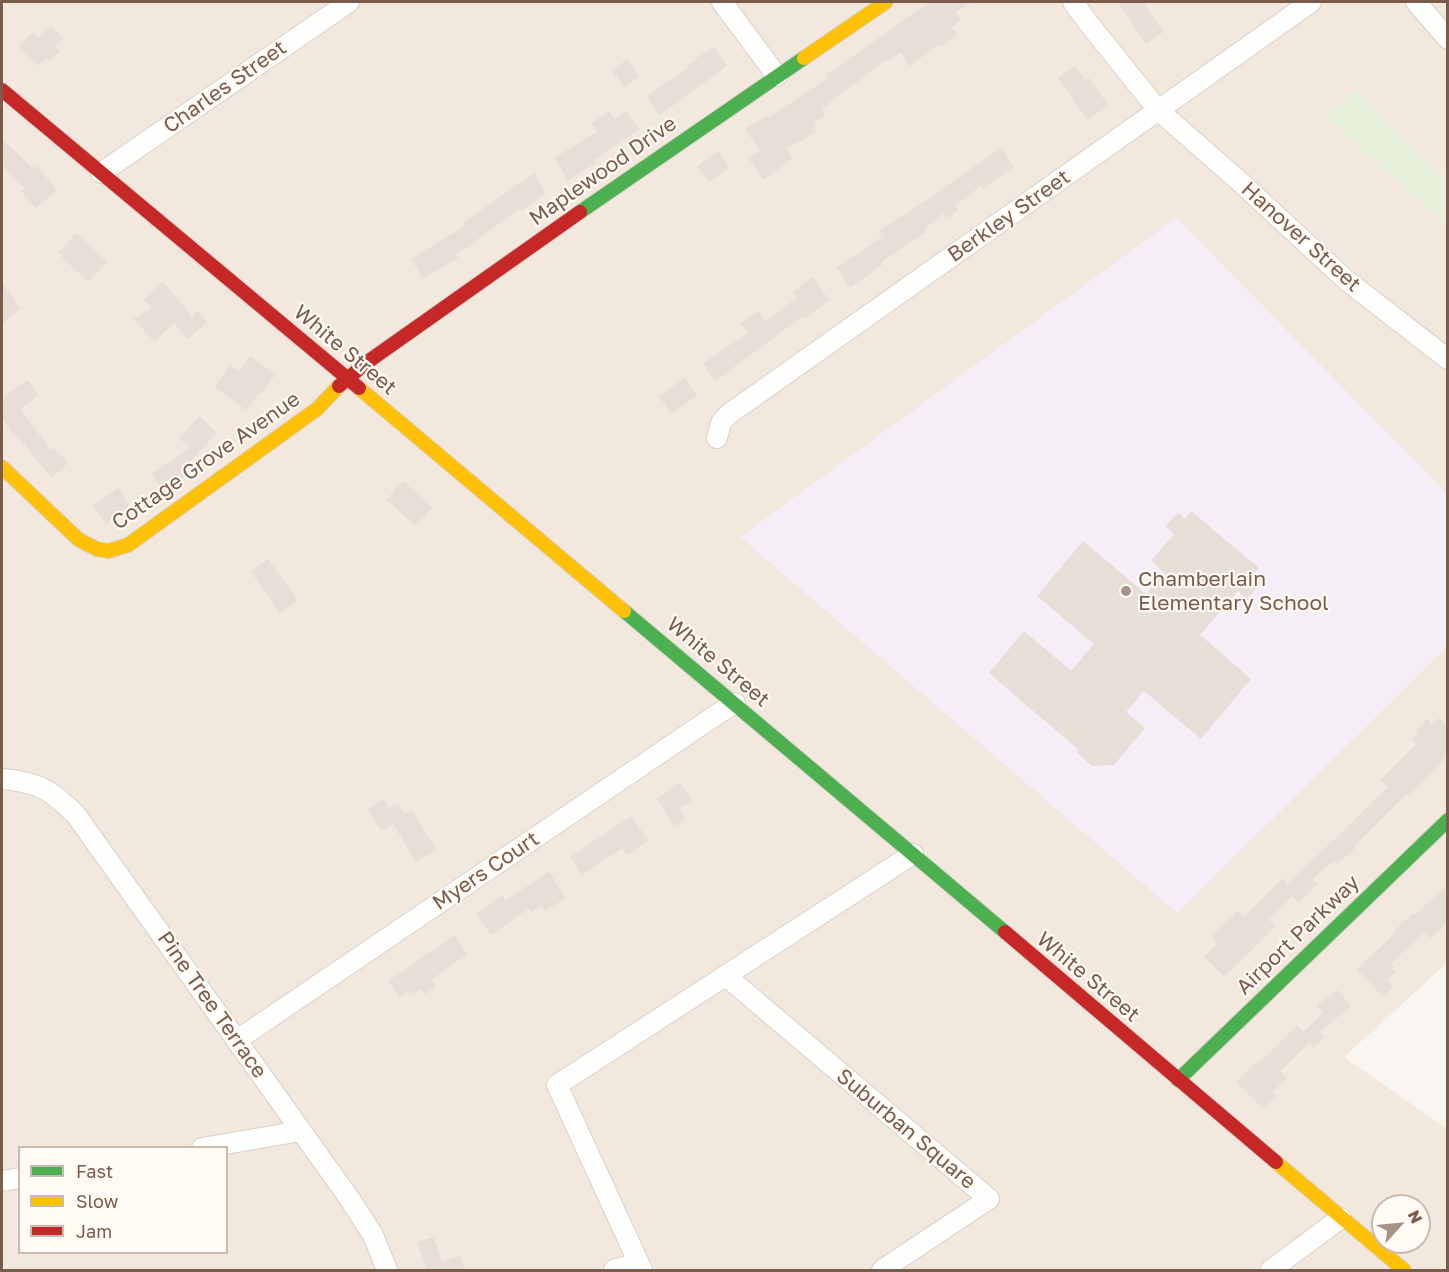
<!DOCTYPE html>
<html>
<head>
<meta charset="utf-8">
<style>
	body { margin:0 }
	#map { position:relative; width:1449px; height:1272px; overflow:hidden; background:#f9f5f0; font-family:"Golos Text",sans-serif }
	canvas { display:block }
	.frame { position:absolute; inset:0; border:3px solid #7a5c4d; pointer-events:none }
	.legend { position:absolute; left:18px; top:1146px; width:210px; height:108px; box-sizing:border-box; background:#fffaf3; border:2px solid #cabbb1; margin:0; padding:8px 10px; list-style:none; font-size:18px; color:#7a5c4d }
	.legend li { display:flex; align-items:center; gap:12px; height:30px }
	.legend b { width:30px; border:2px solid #cabbb1 }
	.north { position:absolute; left:1371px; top:1194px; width:60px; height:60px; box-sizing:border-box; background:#fffaf3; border:2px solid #cabbb1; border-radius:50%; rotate:63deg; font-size:16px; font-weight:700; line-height:24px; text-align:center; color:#7a5c4d }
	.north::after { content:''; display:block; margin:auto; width:21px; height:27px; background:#a69286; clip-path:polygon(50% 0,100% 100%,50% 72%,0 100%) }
</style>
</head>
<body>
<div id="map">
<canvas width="1449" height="1272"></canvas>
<div class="frame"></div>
<ul class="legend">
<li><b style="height:8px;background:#4caf50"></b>Fast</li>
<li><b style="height:8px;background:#ffc107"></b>Slow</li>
<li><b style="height:8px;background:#c62828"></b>Jam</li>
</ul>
<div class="north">N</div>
</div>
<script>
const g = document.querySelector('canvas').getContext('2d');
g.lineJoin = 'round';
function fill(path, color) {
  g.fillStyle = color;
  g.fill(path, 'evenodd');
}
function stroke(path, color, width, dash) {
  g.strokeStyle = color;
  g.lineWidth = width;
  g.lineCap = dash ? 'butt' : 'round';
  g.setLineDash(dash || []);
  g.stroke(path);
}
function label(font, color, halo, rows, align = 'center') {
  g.font = font + ' "Golos Text",sans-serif';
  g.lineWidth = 4.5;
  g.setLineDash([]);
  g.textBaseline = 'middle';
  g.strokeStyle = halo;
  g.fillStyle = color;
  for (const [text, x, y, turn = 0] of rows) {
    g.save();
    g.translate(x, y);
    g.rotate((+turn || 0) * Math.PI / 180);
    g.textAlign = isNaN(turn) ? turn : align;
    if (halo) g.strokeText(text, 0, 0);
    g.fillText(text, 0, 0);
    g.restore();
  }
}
fill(new Path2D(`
	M 2,2 L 1447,2 L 1447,182 L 1357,92 L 1324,115 L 1447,225 L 1447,494 L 1176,218 L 1177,913 L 1447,646 L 1447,963 L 1344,1057 L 1447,1129 L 1447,1270 L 2,1270 ZM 20,1148 L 226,1148 L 226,1252 L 20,1252 ZM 1383,1206 L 1419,1206 L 1419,1242 L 1383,1242 Z`), '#f2e8de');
fill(new Path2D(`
	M 1176,218 L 1447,494 L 1447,646 L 1177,913 L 740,537 Z`), '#f6eef6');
fill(new Path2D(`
	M 1357,92 L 1447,182 L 1447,225 L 1324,115 Z`), '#e7f0db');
fill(new Path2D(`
	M 930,2 L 972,2 L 956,12 L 961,20 L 952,27 L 957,35 L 941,47 L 939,44 L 910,66 L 900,52 L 887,62 L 886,60 L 829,103 L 830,104 L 822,109 L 825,115 L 814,122 L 816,125 L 813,126 L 816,132 L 786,149 L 793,158 L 764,180 L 748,158 L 760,151 L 745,129 L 766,116 L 768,118 L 828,78 L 826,75 Z
	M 1118,2 L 1143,2 L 1163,32 L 1146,44 Z
	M 51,26 L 64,39 L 55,46 L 60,51 L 50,61 L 46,58 L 38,66 L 19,46 L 33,32 L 39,38 Z
	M 714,47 L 727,66 L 660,115 L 646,96 L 690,67 L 688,65 L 697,59 L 696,58 Z
	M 628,59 L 639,76 L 624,88 L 612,70 Z
	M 1075,66 L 1085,80 L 1089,78 L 1108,105 L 1088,120 L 1058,78 Z
	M 609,111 L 614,119 L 626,111 L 639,129 L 594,160 L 596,163 L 568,180 L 554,158 L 597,132 L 591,123 Z
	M 2,139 L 34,169 L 37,166 L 57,190 L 36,208 L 21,191 L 25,188 L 2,165 Z
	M 1002,147 L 1014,167 L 983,189 L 981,186 L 955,205 L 958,210 L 947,218 L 944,213 L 924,229 L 926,232 L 881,262 L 883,264 L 850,288 L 837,268 L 882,237 L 878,231 L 924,202 Z
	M 718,151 L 729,168 L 709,182 L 697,166 Z
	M 534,173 L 546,193 L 521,211 L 519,209 L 456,255 L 458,258 L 423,279 L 411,259 L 465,226 L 463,223 Z
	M 76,233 L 107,262 L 88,282 L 58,253 Z
	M 813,277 L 829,300 L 805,318 L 803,316 L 715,381 L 703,363 L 748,333 L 741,323 L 758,311 L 765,321 L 797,298 L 793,292 Z
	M 163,282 L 192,316 L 198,311 L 207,322 L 187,339 L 174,323 L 155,342 L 133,319 L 152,308 L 144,299 Z
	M 2,283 L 21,309 L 2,324 Z
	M 250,356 L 275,375 L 261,394 L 259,393 L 246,410 L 215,387 L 230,365 L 239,372 Z
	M 685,378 L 697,395 L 671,414 L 659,396 Z
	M 28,380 L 38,395 L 20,409 L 51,450 L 54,448 L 68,463 L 52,478 L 31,454 L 32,453 L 15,433 L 14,434 L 2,419 L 2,398 Z
	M 199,416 L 217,433 L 184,468 L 188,474 L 163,492 L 152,474 L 190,448 L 179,438 Z
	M 403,481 L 432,507 L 416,526 L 386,500 Z
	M 118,488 L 130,507 L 105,524 L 93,505 Z
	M 1191,511 L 1259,568 L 1253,575 L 1262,582 L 1247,599 L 1238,591 L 1200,635 L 1251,679 L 1201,739 L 1144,691 L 1126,712 L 1145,728 L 1114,765 L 1092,766 L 1077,753 L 1079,750 L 989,673 L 1024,631 L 1071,671 L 1094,644 L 1037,596 L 1083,541 L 1146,594 L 1164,573 L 1151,561 L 1174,534 L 1165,527 L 1178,513 L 1185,519 Z
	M 268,559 L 298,600 L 280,613 L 251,572 Z
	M 1439,718 L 1448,727 L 1448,755 L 1408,795 L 1407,794 L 1354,847 L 1355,848 L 1338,864 L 1334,860 L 1313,879 L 1318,884 L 1299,903 L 1292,896 L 1269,920 L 1276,926 L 1224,977 L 1204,957 L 1218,943 L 1212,937 L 1237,911 L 1244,917 L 1283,878 L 1288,884 L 1341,833 L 1388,787 L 1381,780 L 1416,744 L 1411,739 L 1418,732 L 1416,730 L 1427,719 L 1432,725 Z
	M 680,783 L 692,801 L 679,809 L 685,819 L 674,826 L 657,799 Z
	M 384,799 L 389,808 L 398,803 L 405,814 L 412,810 L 436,849 L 416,862 L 393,824 L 381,831 L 368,809 Z
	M 631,816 L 648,840 L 627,855 L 622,848 L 582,875 L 570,857 Z
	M 549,872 L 566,898 L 545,911 L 542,905 L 532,912 L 529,908 L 491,935 L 476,914 L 502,895 L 506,900 Z
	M 1448,884 L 1448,922 L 1431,938 L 1424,932 L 1391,963 L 1394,967 L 1392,969 L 1395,972 L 1387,980 L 1393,987 L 1383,997 L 1357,969 L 1395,933 L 1393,932 L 1413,913 L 1415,915 Z
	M 454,936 L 467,954 L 431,980 L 436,987 L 425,994 L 421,989 L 413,994 L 410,990 L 400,997 L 388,981 Z
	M 1337,990 L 1351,1006 L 1320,1032 L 1325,1037 L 1314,1048 L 1309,1043 L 1280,1071 L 1287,1078 L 1273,1092 L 1276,1096 L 1263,1109 L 1236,1082 L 1258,1060 L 1260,1062 L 1297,1025 L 1303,1032 L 1323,1013 L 1317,1006 Z
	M 434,1237 L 442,1262 L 460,1256 L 465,1270 L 424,1270 L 423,1268 L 426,1267 L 417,1242 Z`), '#e6ded7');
const street = new Path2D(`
	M 722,2 L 777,76
	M 1073,2 L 1090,25 L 1158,110 L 1238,180 L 1346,280 L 1448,359
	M 1416,2 L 1448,39
	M 101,173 L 349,2
	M 717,438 L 721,423 L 729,414 L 1311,2
	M 2,779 C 38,782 51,790 76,815 L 349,1198 L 373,1235 L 387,1270
	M 726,976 L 989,1199 L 882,1270
	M 237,1040 L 719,713 L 735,703
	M 202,1148 L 301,1131
	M 2,1181 L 20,1178
	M 614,1270 L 639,1263
	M 642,1270 L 557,1085 L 913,854
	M 1271,1270 L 1341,1218`);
const fast = new Path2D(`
	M 580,212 L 804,58
	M 624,611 L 1005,932
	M 1178,1080 L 1448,820`);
const slow = new Path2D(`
	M 804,58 L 886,2
	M 359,388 L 624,611
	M 2,467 L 78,539 L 85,543 L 97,549 L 108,551 L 128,545 L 317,409 L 339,386
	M 1276,1162 L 1404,1270`);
const jam = new Path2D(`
	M 2,90 L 359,388
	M 339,386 L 366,363 L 580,212
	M 1005,932 L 1276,1162`);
stroke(street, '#d7d1cb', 22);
stroke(fast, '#d9d2cb', 16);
stroke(slow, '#d9d2cb', 16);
stroke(jam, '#d9d2cb', 16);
stroke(street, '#fefefd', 20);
stroke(fast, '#4caf50', 14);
stroke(slow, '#ffc107', 14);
stroke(jam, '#c62828', 14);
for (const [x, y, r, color] of [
	[1126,591,6,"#a69286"]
]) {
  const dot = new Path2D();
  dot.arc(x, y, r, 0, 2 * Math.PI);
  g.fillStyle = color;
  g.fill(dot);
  stroke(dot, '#fffaf3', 2);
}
label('21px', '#7a5c4d', '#fffaf3', [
	["Charles Street",225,87,-35],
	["Maplewood Drive",603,171,-35],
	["Berkley Street",1009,216,-35],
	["Hanover Street",1301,237,42],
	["White Street",345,350,40],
	["Cottage Grove Avenue",206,461,-35],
	["White Street",718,662,40],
	["Myers Court",486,871,-34],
	["Airport Parkway",1298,935,-44],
	["White Street",1088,977,40],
	["Pine Tree Terrace",212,1005,55],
	["Suburban Square",906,1129,40]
]);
label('21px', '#7a5c4d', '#fffaf3', [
	["Chamberlain",1138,579],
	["Elementary School",1138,603]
], 'left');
</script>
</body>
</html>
